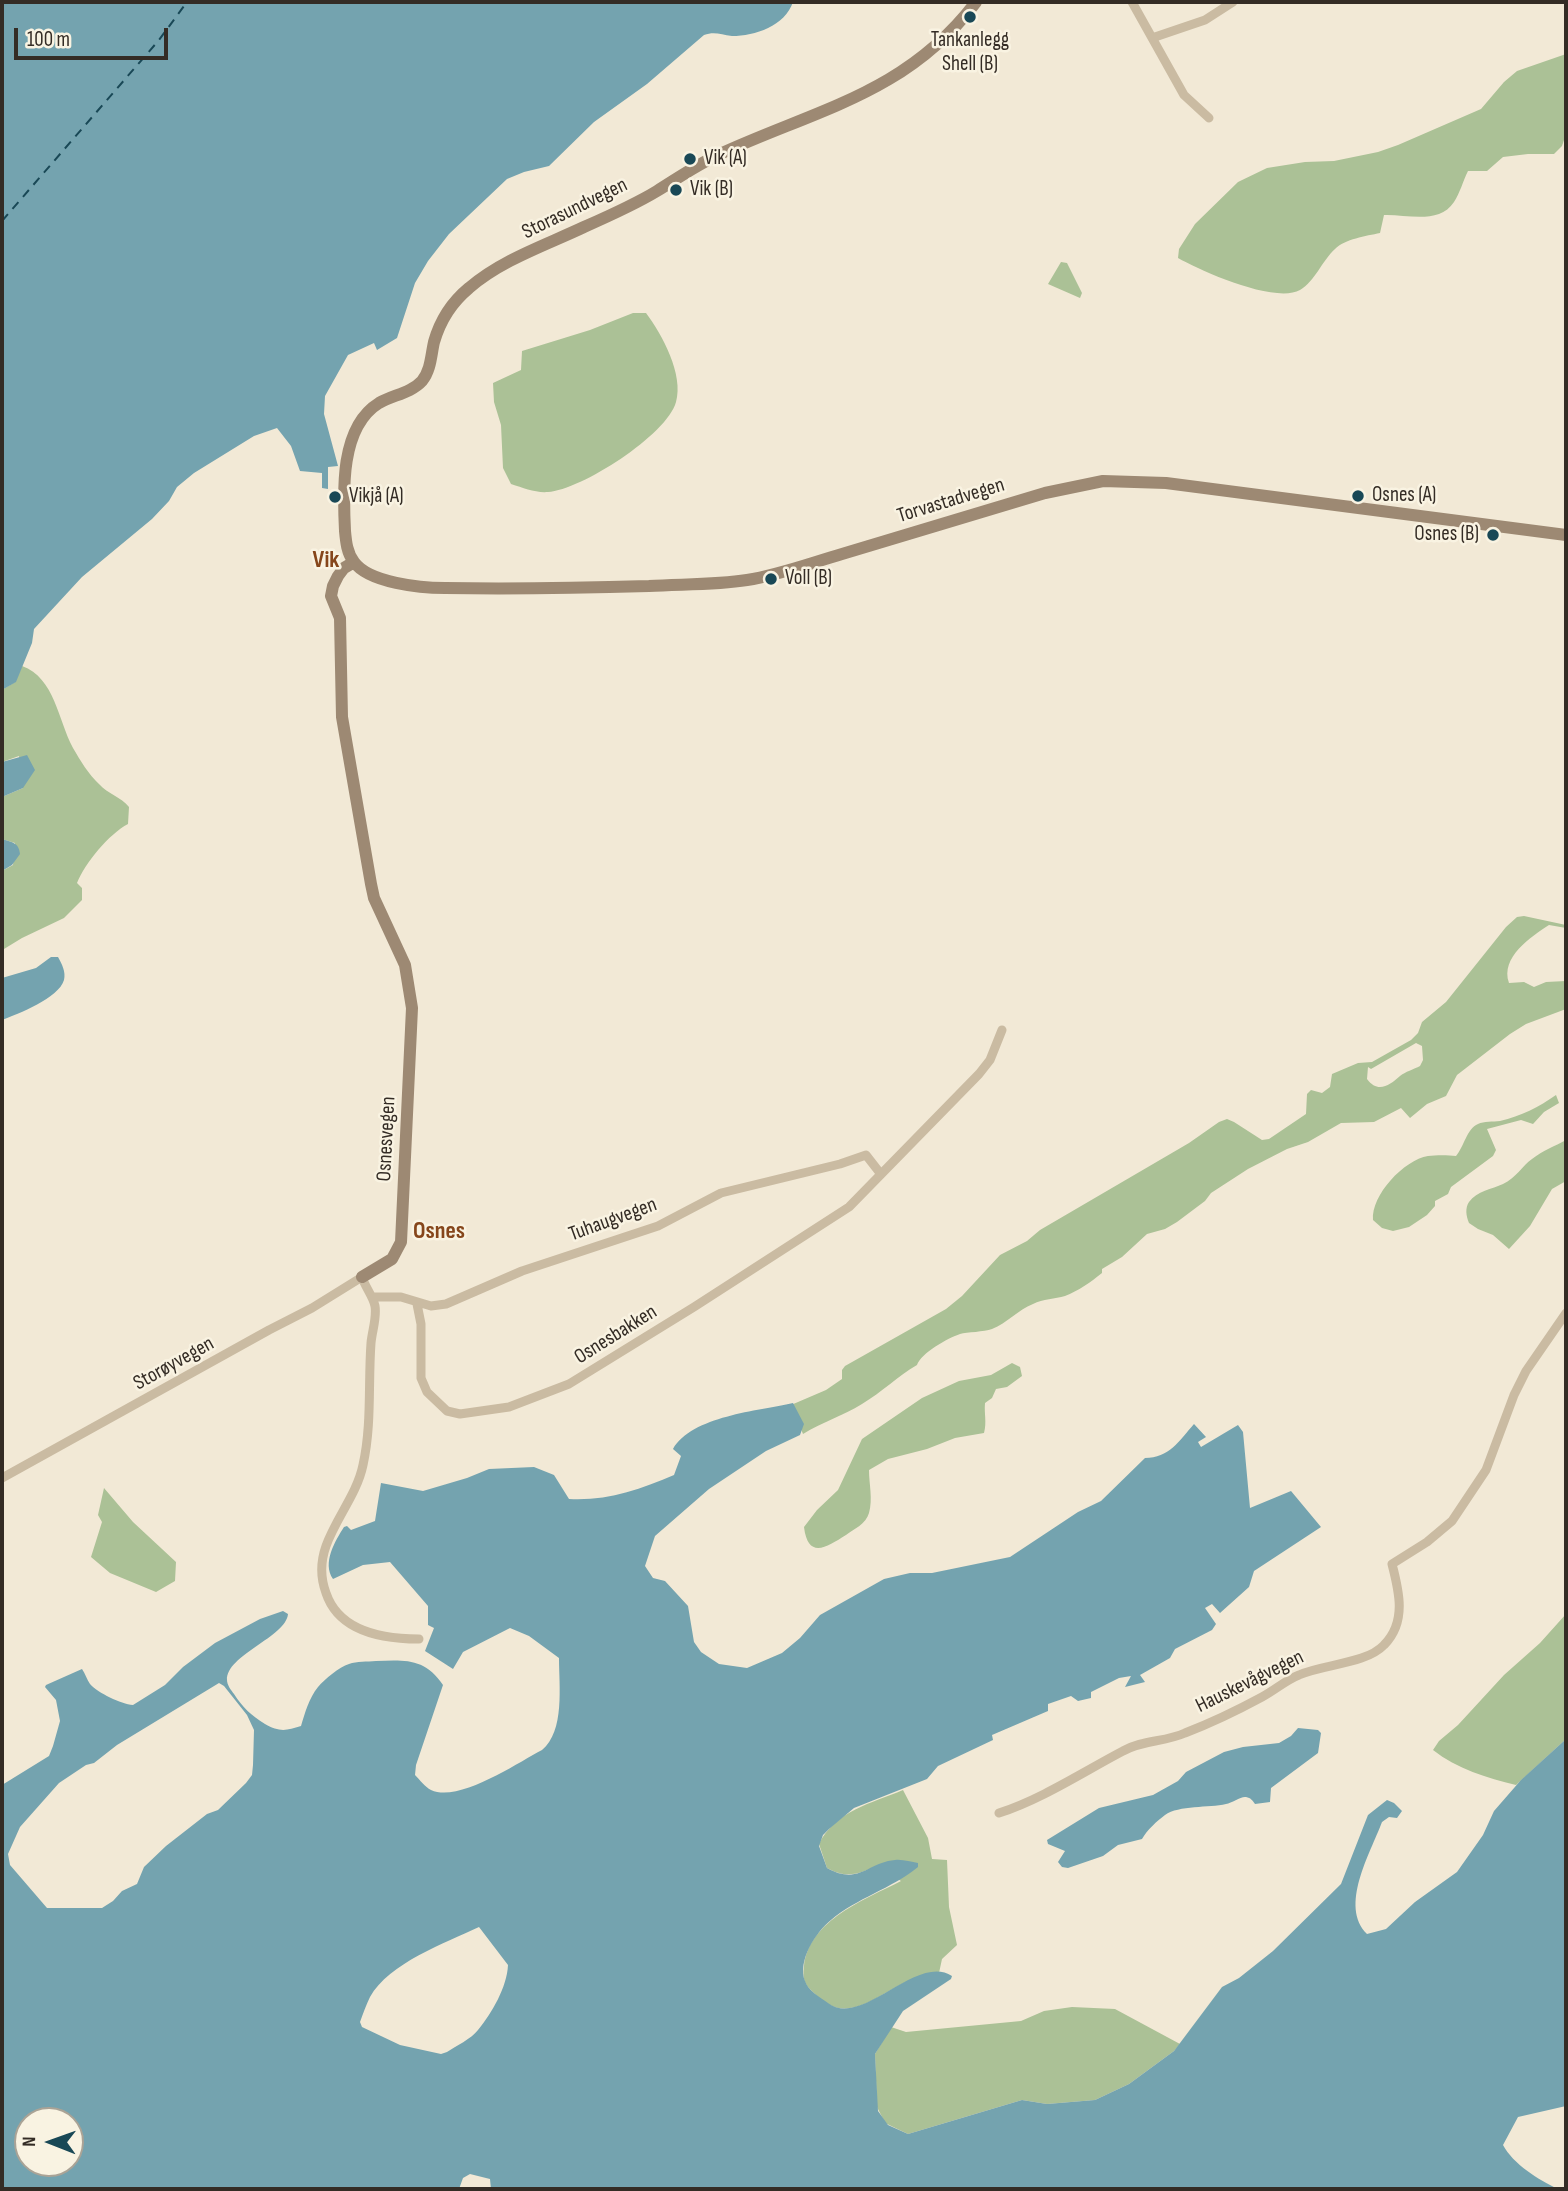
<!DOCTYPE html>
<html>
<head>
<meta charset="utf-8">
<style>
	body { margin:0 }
	#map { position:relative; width:1568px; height:2191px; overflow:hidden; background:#f2e9d6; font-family:"Sofia Sans Condensed",sans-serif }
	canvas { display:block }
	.frame { position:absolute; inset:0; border:4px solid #342c25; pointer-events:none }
	.north { position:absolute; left:14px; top:2107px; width:70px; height:70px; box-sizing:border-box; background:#f9f3e2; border:2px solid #aaa396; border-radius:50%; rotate:271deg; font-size:19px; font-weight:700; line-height:28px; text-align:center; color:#342c25 }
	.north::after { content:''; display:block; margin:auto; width:24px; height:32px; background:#194856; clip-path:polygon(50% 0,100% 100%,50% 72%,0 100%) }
	.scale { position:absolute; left:14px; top:28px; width:154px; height:32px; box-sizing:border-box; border:4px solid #342c25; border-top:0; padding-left:9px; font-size:21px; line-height:24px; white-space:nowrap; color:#342c25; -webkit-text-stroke:5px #f9f3e2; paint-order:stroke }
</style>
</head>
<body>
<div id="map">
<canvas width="1568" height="2191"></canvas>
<div class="frame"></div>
<div class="north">N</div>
<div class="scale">100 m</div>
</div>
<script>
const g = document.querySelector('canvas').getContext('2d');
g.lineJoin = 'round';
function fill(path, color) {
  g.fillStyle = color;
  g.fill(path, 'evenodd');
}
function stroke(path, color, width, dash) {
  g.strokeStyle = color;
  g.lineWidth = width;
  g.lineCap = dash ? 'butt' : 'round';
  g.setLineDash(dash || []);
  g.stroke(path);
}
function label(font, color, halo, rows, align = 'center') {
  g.font = font + ' "Sofia Sans Condensed",sans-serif';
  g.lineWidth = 5;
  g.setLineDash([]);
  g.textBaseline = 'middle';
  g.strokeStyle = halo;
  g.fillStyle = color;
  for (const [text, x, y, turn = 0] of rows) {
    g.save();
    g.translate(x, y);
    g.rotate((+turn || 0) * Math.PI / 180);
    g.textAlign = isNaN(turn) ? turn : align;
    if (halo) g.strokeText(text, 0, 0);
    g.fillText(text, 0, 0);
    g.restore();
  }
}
fill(new Path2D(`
	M 1566,54 L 1566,134 L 1562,146 L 1554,154 L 1528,154 L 1503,157 L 1487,171 L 1468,171 C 1463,181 1460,193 1454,202 C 1439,225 1406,214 1384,215 L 1380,233 C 1366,236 1345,239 1335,249 C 1322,261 1315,281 1300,290 C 1275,304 1201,271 1178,258 L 1179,249 L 1195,224 L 1238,182 L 1267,168 L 1305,162 L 1334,161 L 1378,152 L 1398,145 L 1481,109 L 1504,82 L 1517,71 Z
	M 1061,262 L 1067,263 L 1082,293 L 1080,298 L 1048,284 Z
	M 633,313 L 646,313 C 662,334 684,375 676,402 C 667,435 581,490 548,492 C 535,493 524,488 511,484 L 503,468 L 501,425 L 494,402 L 493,383 L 521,370 L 522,351 L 590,330 Z
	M 22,666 C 55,678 58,720 73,748 C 80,760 89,775 99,784 C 108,794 121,797 129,807 L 128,824 C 109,834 85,863 77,883 L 82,888 L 82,900 L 64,918 L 22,938 L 4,949 L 2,964 L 2,871 L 13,865 L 15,843 L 2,839 L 2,797 L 23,788 L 19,756 L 2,762 L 2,690 L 15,682 Z
	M 1524,916 L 1566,925 L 1566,928 L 1549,925 C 1531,937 1500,957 1509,983 L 1524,982 L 1534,987 L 1546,982 L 1566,981 L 1566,1009 L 1526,1024 L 1510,1034 L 1457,1075 L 1446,1096 L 1427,1104 L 1410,1118 L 1401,1108 L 1374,1122 L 1341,1123 L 1308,1142 L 1287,1149 L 1248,1169 L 1211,1193 L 1205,1201 L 1177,1222 L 1165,1229 L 1147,1234 L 1122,1257 L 1102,1269 L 1102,1273 C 1091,1282 1078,1291 1065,1296 C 1055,1299 1043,1299 1033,1304 C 1018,1310 1007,1323 992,1329 C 984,1332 967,1332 960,1334 C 948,1338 921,1353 917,1365 C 898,1376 882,1392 862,1404 C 843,1416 822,1422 803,1434 L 791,1405 L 826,1390 L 842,1379 L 842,1370 L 845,1366 L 946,1309 L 962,1296 L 1000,1255 L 1027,1241 L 1040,1230 L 1189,1143 L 1219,1122 L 1227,1119 L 1234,1122 L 1262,1140 L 1269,1139 L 1306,1114 L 1307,1094 L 1311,1090 L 1322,1093 L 1330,1087 L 1332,1074 L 1358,1063 L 1372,1062 L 1411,1040 L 1418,1033 L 1422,1022 L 1446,1002 L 1506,927 L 1517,917 ZM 1416,1043 L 1422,1046 L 1423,1060 L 1420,1066 C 1414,1069 1405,1072 1400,1076 C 1390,1085 1378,1094 1367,1079 L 1368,1067 L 1371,1069 Z
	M 1556,1095 L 1559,1103 L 1544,1112 L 1533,1124 L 1521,1120 L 1487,1129 L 1496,1150 L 1493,1156 L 1451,1187 L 1448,1194 L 1435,1201 L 1435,1206 L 1427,1215 L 1409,1227 L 1393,1231 L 1382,1228 L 1373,1220 C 1371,1195 1404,1160 1428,1156 C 1436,1155 1448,1155 1456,1156 C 1464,1147 1467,1128 1478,1124 C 1484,1121 1493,1122 1500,1121 C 1521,1116 1539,1107 1556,1095 Z
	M 1566,1140 L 1566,1181 L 1552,1189 L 1530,1226 L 1509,1249 L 1493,1235 L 1478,1229 L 1469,1223 C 1466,1216 1465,1208 1469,1202 C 1477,1191 1492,1189 1503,1184 C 1516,1178 1522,1166 1532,1159 C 1542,1151 1555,1146 1566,1140 Z
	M 1012,1363 L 1020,1367 L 1022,1376 L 1007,1387 L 996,1389 L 992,1398 L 985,1403 C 984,1414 987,1422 984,1433 L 955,1438 L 927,1449 L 888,1459 L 869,1470 C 869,1484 873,1499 869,1513 C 866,1524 854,1529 846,1535 C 827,1547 808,1560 804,1527 L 817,1510 L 838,1490 L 862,1439 L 922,1398 L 959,1381 L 991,1375 Z
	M 104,1488 L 133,1522 L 176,1562 L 175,1581 L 156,1592 L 110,1573 L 91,1557 L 102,1522 L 98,1515 Z
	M 1566,1614 L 1566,1739 L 1516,1785 C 1487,1778 1457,1769 1433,1750 L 1439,1741 L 1458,1725 L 1504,1675 L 1540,1643 Z
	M 903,1790 L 928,1838 L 932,1859 L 947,1860 L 949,1907 L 957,1945 L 942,1959 L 939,1973 C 901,1973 871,2013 839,2008 C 829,2007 814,1994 808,1987 C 803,1981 803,1974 804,1966 C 809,1920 866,1899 901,1881 L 876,1866 C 858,1875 845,1878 827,1868 L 819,1844 C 835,1811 872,1803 903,1790 Z
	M 1072,2007 L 1115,2009 L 1180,2044 L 1174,2051 L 1129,2084 L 1095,2100 L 1047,2104 L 1022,2100 L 908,2134 L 885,2123 L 877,2107 L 875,2054 L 891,2027 L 906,2032 L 1021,2021 L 1044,2011 Z`), '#abc196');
fill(new Path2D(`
	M 2,2 L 793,2 C 785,26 755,36 732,36 C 721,35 715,31 704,35 L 647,84 L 594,122 L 549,166 L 524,172 L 507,179 L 449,234 L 428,261 L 415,283 L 397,338 L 377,350 L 374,343 L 348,355 L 325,396 L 324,414 L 338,466 L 328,467 L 328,489 L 322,488 L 322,473 L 300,471 L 291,446 L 277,428 L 254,436 L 194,473 L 177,487 L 169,501 L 152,519 L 82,577 L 34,629 L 32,643 L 16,682 L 2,690 Z
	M 27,755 L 35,770 L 23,788 L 2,797 L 2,762 Z
	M 2,839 C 11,842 19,842 20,854 L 12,865 L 2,871 Z
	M 51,957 L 58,957 C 62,964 66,972 64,980 C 59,998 18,1014 2,1020 L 2,978 L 36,968 Z
	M 793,1403 L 804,1424 L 800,1435 L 766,1451 L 709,1489 L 655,1536 L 645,1566 L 653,1578 L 665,1581 L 688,1606 L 694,1642 L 701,1652 L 719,1664 L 747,1668 L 782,1653 L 800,1638 L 820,1615 L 884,1579 L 910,1573 L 932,1573 L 1010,1557 L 1078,1512 L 1101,1501 L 1145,1458 C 1169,1458 1179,1441 1194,1424 L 1206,1437 L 1198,1442 L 1201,1447 L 1238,1425 L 1243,1432 L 1250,1508 L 1291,1491 L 1321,1527 L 1254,1571 L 1249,1587 L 1220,1613 L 1212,1604 L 1205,1608 L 1216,1624 L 1212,1630 L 1175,1649 L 1170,1658 L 1140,1675 L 1145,1682 L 1125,1687 L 1131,1676 L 1119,1678 L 1091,1692 L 1091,1698 L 1078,1701 L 1071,1696 L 1048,1704 L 1048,1711 L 992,1735 L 993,1740 L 938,1766 L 927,1779 L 854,1808 L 829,1829 L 823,1835 L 819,1846 L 827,1868 C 859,1886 868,1862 895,1860 C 902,1859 911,1862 918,1863 L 918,1867 C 891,1889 857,1898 831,1920 C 816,1932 797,1961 805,1981 C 808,1991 820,1997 828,2003 C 862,2029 916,1953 952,1976 L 951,1979 L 903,2011 L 875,2054 L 878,2111 L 888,2125 L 908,2134 L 1022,2100 L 1047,2104 L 1095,2100 L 1129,2084 L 1174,2051 L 1222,1987 L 1239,1978 L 1273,1951 L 1341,1884 L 1368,1815 L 1387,1800 L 1394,1803 L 1402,1811 L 1397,1818 L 1389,1817 L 1382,1822 C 1370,1854 1339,1906 1367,1934 L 1386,1929 L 1415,1902 L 1457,1872 L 1483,1835 L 1494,1811 L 1521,1780 L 1566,1739 L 1566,2106 L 1518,2117 L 1503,2145 C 1513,2164 1539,2180 1558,2189 L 491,2189 L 490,2179 L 470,2174 L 463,2178 L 459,2189 L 2,2189 L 2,1785 L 49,1756 L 53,1746 L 60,1721 L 56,1700 L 45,1687 L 46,1685 L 82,1669 C 85,1673 87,1680 90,1684 C 98,1693 121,1704 133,1705 L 165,1685 L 183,1667 L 215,1643 L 260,1619 L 283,1611 L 288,1614 C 286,1637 226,1655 227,1680 C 227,1685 231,1690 234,1694 C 243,1708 251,1715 265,1724 C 279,1732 286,1731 301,1726 C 305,1713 309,1698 318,1687 C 325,1679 339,1667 349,1664 C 357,1661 367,1662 376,1661 C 405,1660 425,1658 443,1685 L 416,1765 L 415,1775 C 420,1780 425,1787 431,1790 C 459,1803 517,1763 542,1750 C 565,1731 559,1686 559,1658 L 529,1636 L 510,1628 L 463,1652 L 453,1669 L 425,1651 L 434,1628 L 428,1625 L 428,1606 L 390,1562 L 363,1565 L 333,1579 C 322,1563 335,1541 344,1527 L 347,1526 L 351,1530 L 375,1521 L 381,1483 L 423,1491 L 467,1478 L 489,1469 L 534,1467 L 554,1475 L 569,1499 C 607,1501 639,1490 674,1475 L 681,1456 L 673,1449 C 692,1416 758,1411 793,1403 ZM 219,1683 L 224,1686 L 247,1715 L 254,1730 L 253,1765 L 252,1775 L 246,1783 L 218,1810 L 207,1814 L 166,1846 L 144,1867 L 137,1884 L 122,1891 L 113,1901 L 102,1908 L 47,1908 L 10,1865 L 8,1854 L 20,1827 L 59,1783 L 86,1765 L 94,1763 L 117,1745 ZM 479,1927 L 508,1965 C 507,1987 492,2013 478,2030 C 471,2039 456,2046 447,2052 L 441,2054 L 400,2045 L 362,2027 L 360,2022 C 363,2014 366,2005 370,1997 C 389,1963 445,1943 479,1927 ZM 70,2121 L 70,2163 L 28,2163 L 28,2121 Z
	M 1298,1728 L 1318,1730 L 1321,1733 L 1318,1753 L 1271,1788 L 1270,1802 L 1255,1804 C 1252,1800 1251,1798 1246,1797 C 1241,1796 1232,1803 1226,1804 C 1209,1808 1179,1805 1165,1815 C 1157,1821 1147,1830 1142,1839 L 1118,1845 L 1103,1856 L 1068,1868 L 1062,1867 L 1058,1862 L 1065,1851 L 1048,1844 L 1047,1840 L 1099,1808 L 1153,1795 L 1178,1781 L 1186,1772 L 1224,1752 L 1243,1747 L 1279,1743 L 1291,1736 Z`), '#74a3af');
stroke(new Path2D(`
	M 2,221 L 159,40 L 187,2`), '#194856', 2, [9, 7]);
stroke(new Path2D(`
	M 1132,2 L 1184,95 L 1209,118
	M 1152,38 L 1205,20 L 1233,2
	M 372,1297 L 401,1297 L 431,1306 L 446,1304 L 522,1271 L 658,1226 L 721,1193 L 840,1164 L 866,1155 L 880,1173
	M 417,1304 L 421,1324 L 421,1378 L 427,1392 L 447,1411 L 460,1414 L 509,1407 L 569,1384 L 694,1307 L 849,1207 L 979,1074 L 990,1060 L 1002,1030
	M 2,1478 L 269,1330 L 312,1308 L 362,1277 C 365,1287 373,1296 375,1306 C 377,1318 372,1331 371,1343 C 368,1384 372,1424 363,1465 C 357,1494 336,1518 326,1546 C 320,1563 320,1577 326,1593 C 339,1632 383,1639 419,1639
	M 999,1813 C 1042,1799 1083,1772 1123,1751 C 1142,1740 1165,1742 1185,1733 C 1211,1723 1238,1710 1262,1697 C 1275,1690 1286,1680 1299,1675 C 1324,1664 1366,1664 1384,1645 C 1407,1622 1399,1591 1392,1564 L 1427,1542 L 1452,1521 L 1486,1470 L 1514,1395 L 1526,1371 L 1566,1313`), '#cabba2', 9);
stroke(new Path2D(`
	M 976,2 C 907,93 818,109 720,154 C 698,164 678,178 657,191 C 634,205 609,216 584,227 C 546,245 501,260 469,288 C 452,302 440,321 434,342 C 431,355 431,370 422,381 C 411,393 393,395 379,403 C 340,427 343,491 345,531 C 346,542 347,553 354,562 C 369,583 421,588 445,588 C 514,589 581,588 649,586 C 682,584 715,585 747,580 C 779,575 811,563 842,554 C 910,534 977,513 1045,493 L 1103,481 L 1166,483 L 1566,535
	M 354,562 L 344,568 L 338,576 L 333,586 L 331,596 L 340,618 L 342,717 L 371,884 L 374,898 L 405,965 L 412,1008 L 401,1242 L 392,1259 L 362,1277`), '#9d8973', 12);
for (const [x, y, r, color] of [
	[970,17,7,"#194856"],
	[690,159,7,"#194856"],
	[676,190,7,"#194856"],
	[1358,496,7,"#194856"],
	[335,497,7,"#194856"],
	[1493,535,7,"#194856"],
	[771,579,7,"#194856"]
]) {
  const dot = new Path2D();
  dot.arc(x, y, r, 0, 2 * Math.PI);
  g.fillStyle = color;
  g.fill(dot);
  stroke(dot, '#f9f3e2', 2.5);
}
label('21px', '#342c25', '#f9f3e2', [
	["Tankanlegg",970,41,"center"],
	["Shell (B)",970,65,"center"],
	["Vik (A)",704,159],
	["Vik (B)",690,190],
	["Osnes (A)",1372,496],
	["Vikjå (A)",349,497],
	["Osnes (B)",1479,535,"right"],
	["Voll (B)",785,579]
], 'left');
label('21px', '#342c25', '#f9f3e2', [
	["Storasundvegen",575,209,-26],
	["Torvastadvegen",951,501,-17],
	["Osnesvegen",387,1139,-87],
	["Tuhaugvegen",613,1220,-20],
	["Osnesbakken",616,1335,-32],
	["Storøyvegen",174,1364,-29],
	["Hauskevågvegen",1250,1682,-26]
]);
label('bold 24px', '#86461b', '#f9f3e2', [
	["Vik",326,561],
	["Osnes",439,1232]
]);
</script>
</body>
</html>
